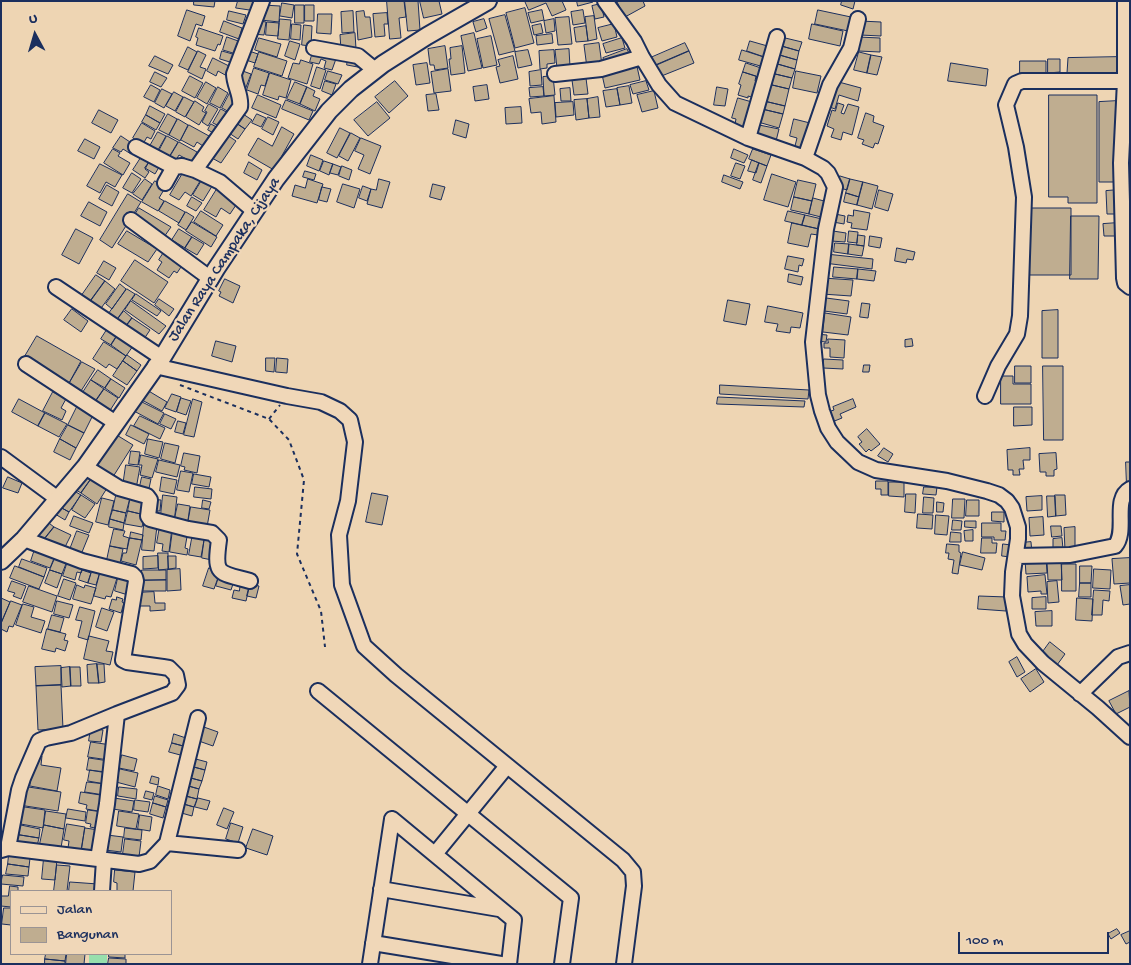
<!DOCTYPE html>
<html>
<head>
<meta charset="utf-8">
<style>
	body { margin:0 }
	#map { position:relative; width:1131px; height:965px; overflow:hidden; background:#eed5b3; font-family:"Gochi Hand",sans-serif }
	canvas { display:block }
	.frame { position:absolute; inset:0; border:2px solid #1b2f5e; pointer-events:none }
	.legend { position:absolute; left:10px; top:890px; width:162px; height:65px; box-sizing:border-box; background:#f0d7b8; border:1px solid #9b9494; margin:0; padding:6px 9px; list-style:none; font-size:15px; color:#1b2f5e }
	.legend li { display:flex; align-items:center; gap:10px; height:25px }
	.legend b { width:25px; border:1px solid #9b9494 }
	.north { position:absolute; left:10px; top:10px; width:50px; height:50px; -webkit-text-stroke:4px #f0d7b8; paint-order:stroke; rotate:354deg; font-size:14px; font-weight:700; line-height:20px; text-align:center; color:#1b2f5e }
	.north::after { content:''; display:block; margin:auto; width:18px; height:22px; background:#1b2f5e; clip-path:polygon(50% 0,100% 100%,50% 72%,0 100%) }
	.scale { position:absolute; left:958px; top:932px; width:151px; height:22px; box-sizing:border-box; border:2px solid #1b2f5e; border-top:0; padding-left:6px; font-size:15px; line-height:18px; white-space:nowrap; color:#1b2f5e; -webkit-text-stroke:4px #f0d7b8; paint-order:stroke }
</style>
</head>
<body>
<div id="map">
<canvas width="1131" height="965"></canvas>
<div class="frame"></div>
<ul class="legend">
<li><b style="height:6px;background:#f0d7b8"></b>Jalan</li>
<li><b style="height:14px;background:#bfad90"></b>Bangunan</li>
</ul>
<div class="north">U</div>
<div class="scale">100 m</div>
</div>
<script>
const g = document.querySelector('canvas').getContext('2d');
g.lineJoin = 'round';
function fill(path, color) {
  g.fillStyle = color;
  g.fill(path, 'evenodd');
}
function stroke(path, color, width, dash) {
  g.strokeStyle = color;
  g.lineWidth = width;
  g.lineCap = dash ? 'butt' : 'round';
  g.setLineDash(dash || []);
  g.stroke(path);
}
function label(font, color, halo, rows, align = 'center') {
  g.font = font + ' "Gochi Hand",sans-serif';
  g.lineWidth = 4.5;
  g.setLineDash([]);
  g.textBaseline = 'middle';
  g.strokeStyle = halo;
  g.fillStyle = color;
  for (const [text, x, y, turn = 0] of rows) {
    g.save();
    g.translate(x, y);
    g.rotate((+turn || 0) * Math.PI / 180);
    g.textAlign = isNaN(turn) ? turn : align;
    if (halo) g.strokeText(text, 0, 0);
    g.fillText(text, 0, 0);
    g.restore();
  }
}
fill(new Path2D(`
	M 89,954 L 107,954 L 107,964 L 89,964 Z`), '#97dfad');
const building = new Path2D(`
	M 194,1 L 215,1 L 214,7 L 194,5 Z
	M 238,1 L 258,1 L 256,11 L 236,8 Z
	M 387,1 L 404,1 L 406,17 L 399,18 L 401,38 L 390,39 Z
	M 405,1 L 418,1 L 420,30 L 408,31 Z
	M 420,1 L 439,1 L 442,14 L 424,18 Z
	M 525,1 L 562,1 L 566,10 L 552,16 L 546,3 L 529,10 Z
	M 577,1 L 592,1 L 593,2 L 578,6 Z
	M 617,1 L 643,1 L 645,6 L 625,17 Z
	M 842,1 L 855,1 L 853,9 L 841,5 Z
	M 282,3 L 294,5 L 292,18 L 280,16 Z
	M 601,4 L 604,17 L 595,19 L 592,6 Z
	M 263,5 L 280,6 L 279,22 L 261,20 Z
	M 295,5 L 304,5 L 304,23 L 295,23 Z
	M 305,5 L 314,5 L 314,21 L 305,21 Z
	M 525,8 L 534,43 L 515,48 L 506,13 Z
	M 187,10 L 205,16 L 202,26 L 196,24 L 190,41 L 178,36 Z
	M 542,10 L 544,20 L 531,23 L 528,13 Z
	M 583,10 L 585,23 L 573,25 L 571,12 Z
	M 818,10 L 851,17 L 848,31 L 815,24 Z
	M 229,11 L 246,15 L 243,24 L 227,20 Z
	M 353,11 L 354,32 L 342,33 L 341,12 Z
	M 364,11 L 365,17 L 370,17 L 372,37 L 358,40 L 356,12 Z
	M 387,13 L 388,24 L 384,24 L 385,36 L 375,37 L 373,14 Z
	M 318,14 L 332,14 L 331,34 L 317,33 Z
	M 505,15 L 515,51 L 499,55 L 489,19 Z
	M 594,16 L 597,39 L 588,41 L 585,17 Z
	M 569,17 L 572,44 L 558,45 L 555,18 Z
	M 280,19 L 291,20 L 289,40 L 278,39 Z
	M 484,19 L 487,28 L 476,32 L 473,22 Z
	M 554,19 L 555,31 L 546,33 L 544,21 Z
	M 255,20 L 266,22 L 264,35 L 253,34 Z
	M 224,21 L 242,28 L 239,39 L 220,32 Z
	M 860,21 L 881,22 L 881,36 L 860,35 Z
	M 267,22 L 279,23 L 278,36 L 266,35 Z
	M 292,24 L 301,25 L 300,40 L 291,39 Z
	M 541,24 L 543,33 L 534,35 L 532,26 Z
	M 614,24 L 617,37 L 602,41 L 598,28 Z
	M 812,24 L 843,31 L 840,46 L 809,39 Z
	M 304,25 L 312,26 L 311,46 L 302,45 Z
	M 586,26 L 588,41 L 576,42 L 574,28 Z
	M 199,28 L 223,36 L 220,45 L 218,44 L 215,51 L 196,45 L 198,38 L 196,37 Z
	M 355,33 L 356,49 L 341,50 L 340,35 Z
	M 474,33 L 482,68 L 468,71 L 461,36 Z
	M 552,34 L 553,43 L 537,45 L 536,36 Z
	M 491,36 L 497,65 L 483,68 L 477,39 Z
	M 227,37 L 241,42 L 236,54 L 223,50 Z
	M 781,37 L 802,42 L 799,51 L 778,45 Z
	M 858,37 L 880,38 L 880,52 L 858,51 Z
	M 259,38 L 281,44 L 277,57 L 255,50 Z
	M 622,38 L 625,48 L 606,53 L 603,44 Z
	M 290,41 L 300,44 L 295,60 L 285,56 Z
	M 750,41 L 771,47 L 767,58 L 747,51 Z
	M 599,43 L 602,65 L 587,68 L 584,45 Z
	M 685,43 L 689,51 L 652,67 L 648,59 Z
	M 778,45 L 799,51 L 797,60 L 776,54 Z
	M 445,46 L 448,68 L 435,70 L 434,65 L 430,65 L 428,49 Z
	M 462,46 L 465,73 L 451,75 L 449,59 L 451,59 L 450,48 Z
	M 188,47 L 197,52 L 188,70 L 179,66 Z
	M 314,48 L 337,56 L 332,70 L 324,68 L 326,61 L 321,59 L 319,64 L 310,62 Z
	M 569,49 L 570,67 L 557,68 L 555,50 Z
	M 627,49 L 631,57 L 606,66 L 603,58 Z
	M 528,50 L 532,65 L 518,68 L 515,52 Z
	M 554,50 L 555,63 L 547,64 L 547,68 L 540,69 L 539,51 Z
	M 742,50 L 767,58 L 764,67 L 739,60 Z
	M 198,51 L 206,55 L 200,67 L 206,69 L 202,79 L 188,72 Z
	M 222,51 L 236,55 L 233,63 L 220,59 Z
	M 249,51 L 258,54 L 255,63 L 246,60 Z
	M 689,51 L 694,63 L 659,77 L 654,66 Z
	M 259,52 L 287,61 L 282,76 L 254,67 Z
	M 859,52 L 871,55 L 867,73 L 854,70 Z
	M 776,54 L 797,60 L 795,69 L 774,63 Z
	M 871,55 L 882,57 L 877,75 L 867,73 Z
	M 155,56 L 173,65 L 168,74 L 149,66 Z
	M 513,56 L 518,79 L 500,83 L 496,67 L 500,66 L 498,60 Z
	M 1120,57 L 1120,73 L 1067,73 L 1068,58 Z
	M 213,58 L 231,67 L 227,76 L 218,71 L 216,76 L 207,71 Z
	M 348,59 L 364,62 L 363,68 L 347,65 Z
	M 1048,59 L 1060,59 L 1060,72 L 1048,73 Z
	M 301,60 L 313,64 L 307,84 L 288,78 L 293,63 L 299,64 Z
	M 1020,61 L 1046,61 L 1046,73 L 1020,73 Z
	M 636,62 L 640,80 L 605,88 L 601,70 Z
	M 427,63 L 430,83 L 416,85 L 413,65 Z
	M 746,63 L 764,69 L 761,78 L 743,72 Z
	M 774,63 L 795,69 L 792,78 L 771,73 Z
	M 951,63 L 988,69 L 986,86 L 948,81 Z
	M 317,67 L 326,70 L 320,89 L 311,86 Z
	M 254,68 L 269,73 L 265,86 L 261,85 L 258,94 L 247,90 Z
	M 448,69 L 451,91 L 434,93 L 431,72 Z
	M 240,70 L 251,74 L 245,90 L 238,88 Z
	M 541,70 L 542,85 L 530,86 L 529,72 Z
	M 328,71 L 342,75 L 338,84 L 325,80 Z
	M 796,71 L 821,76 L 817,93 L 793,88 Z
	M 155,72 L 167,78 L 161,87 L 150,82 Z
	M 743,72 L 756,76 L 755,81 L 760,83 L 755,98 L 748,96 L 748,98 L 738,95 L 741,85 L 739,84 Z
	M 270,73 L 291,80 L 286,98 L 279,96 L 278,100 L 263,95 Z
	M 771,73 L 792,78 L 789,89 L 768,84 Z
	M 190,76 L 203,83 L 195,98 L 182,91 Z
	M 553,76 L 555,95 L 544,96 L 543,77 Z
	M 586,78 L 588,94 L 574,95 L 572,80 Z
	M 325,81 L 336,84 L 332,95 L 322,91 Z
	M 395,81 L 408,96 L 389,113 L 375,97 Z
	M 646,81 L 649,90 L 633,94 L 630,85 Z
	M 835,81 L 861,88 L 858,101 L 839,95 L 835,109 L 827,106 Z
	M 206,82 L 216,88 L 207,104 L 197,98 Z
	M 295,82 L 307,87 L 300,104 L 287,99 Z
	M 768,84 L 789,89 L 785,106 L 764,101 Z
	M 151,85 L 160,90 L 154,102 L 144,97 Z
	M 487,85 L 489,99 L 475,101 L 473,87 Z
	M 629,86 L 632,103 L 620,105 L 617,88 Z
	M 218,87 L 228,93 L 220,108 L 210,103 Z
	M 307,87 L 315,91 L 313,96 L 320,99 L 315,111 L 300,104 Z
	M 543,87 L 544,96 L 530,97 L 529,88 Z
	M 717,87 L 728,89 L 725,106 L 714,105 Z
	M 570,88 L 571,101 L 561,101 L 560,89 Z
	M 162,89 L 172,94 L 164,108 L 155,103 Z
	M 617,89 L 620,105 L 606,107 L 603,91 Z
	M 654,91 L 658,108 L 642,112 L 637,95 Z
	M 174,92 L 183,97 L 175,111 L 166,106 Z
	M 230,93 L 239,98 L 231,113 L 222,108 Z
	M 436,94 L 439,110 L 428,111 L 426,95 Z
	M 258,95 L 281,105 L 276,118 L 252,108 Z
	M 1049,95 L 1097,95 L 1097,203 L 1068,203 L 1068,197 L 1049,197 Z
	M 554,96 L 556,122 L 542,124 L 541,112 L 531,113 L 529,99 Z
	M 184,97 L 194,102 L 185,117 L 176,112 Z
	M 598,97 L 600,117 L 589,118 L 587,99 Z
	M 738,98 L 752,102 L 749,131 L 735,124 L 736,119 L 732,118 Z
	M 587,99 L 589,118 L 576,120 L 574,100 Z
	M 286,100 L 313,111 L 309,120 L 282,109 Z
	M 195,101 L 204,107 L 202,111 L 206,113 L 199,125 L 186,117 Z
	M 764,101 L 785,106 L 783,114 L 762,109 Z
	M 1118,101 L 1119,182 L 1099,182 L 1099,102 Z
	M 377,102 L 390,118 L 368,136 L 354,120 Z
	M 573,102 L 574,115 L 556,117 L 555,103 Z
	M 838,103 L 844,105 L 841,113 L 844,114 L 848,104 L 859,107 L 852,135 L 843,132 L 841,140 L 831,137 L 834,129 L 827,126 L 832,110 L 835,111 Z
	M 209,104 L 218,109 L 208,126 L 202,122 L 207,112 L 205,111 Z
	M 150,106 L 165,114 L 160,123 L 146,115 Z
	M 521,107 L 522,123 L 506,124 L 505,108 Z
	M 221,109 L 228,113 L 221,127 L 213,123 Z
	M 762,109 L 783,114 L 779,128 L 758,122 Z
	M 99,110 L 118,120 L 111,133 L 92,123 Z
	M 866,113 L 874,116 L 873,122 L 884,126 L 878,144 L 875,143 L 873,148 L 862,144 L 864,140 L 858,138 Z
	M 168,114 L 177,119 L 169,135 L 159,130 Z
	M 243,114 L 252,120 L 245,129 L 236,123 Z
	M 257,114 L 266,118 L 261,127 L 252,123 Z
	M 146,115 L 160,123 L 156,130 L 142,122 Z
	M 268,117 L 279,122 L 273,135 L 262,129 Z
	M 178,119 L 188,125 L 180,141 L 169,135 Z
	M 794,119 L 810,123 L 803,149 L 795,146 L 797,138 L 790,136 Z
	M 456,120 L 469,124 L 466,138 L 453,134 Z
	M 142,123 L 155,131 L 151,139 L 147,137 L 143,144 L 133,138 Z
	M 236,123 L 245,129 L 238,139 L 229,133 Z
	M 211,124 L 220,129 L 217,135 L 208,130 Z
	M 189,125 L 209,136 L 203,146 L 197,142 L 194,147 L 181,140 Z
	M 759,125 L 779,129 L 776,141 L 756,136 Z
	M 282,127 L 294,134 L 274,170 L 248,155 L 258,138 L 272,146 Z
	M 340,128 L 350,133 L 337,158 L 327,153 Z
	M 158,132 L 166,136 L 158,150 L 150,146 Z
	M 351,133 L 360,138 L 348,161 L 339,156 Z
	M 227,135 L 236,141 L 221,163 L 212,158 Z
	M 121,136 L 136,146 L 131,154 L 123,149 L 121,152 L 113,148 Z
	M 167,136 L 178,142 L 169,157 L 159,151 Z
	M 361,138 L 381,146 L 370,174 L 358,169 L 364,155 L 355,151 Z
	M 85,139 L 100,147 L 94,159 L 78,151 Z
	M 179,142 L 197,152 L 192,162 L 179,155 L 176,160 L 170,157 Z
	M 113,149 L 120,153 L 118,156 L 130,163 L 123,175 L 104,163 Z
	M 734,149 L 748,155 L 744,163 L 731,158 Z
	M 753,149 L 771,155 L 767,166 L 749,159 Z
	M 144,153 L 151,158 L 145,169 L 149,172 L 145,178 L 133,170 Z
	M 311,155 L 323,160 L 319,171 L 307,166 Z
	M 153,157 L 162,162 L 155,174 L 145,168 Z
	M 752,160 L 759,163 L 756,173 L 748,171 Z
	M 324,161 L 333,164 L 329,175 L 320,171 Z
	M 249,162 L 262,170 L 257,180 L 244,173 Z
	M 736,163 L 745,166 L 740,179 L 731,176 Z
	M 759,163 L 767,166 L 761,183 L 753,180 Z
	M 100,164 L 122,175 L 115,187 L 106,182 L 100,193 L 87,186 Z
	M 333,164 L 341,167 L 338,175 L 330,173 Z
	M 342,166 L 352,170 L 349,180 L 339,176 Z
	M 186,168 L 202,178 L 191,196 L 185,192 L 179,200 L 170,195 Z
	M 305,171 L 316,174 L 314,180 L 303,177 Z
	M 132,173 L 141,179 L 132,193 L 123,188 Z
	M 772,174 L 796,182 L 788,207 L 764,200 Z
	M 724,175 L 743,182 L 740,189 L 722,182 Z
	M 840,176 L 850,179 L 847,190 L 837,187 Z
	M 204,177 L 214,183 L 203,201 L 193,195 Z
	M 145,179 L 152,184 L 142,200 L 133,194 Z
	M 308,179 L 323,184 L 317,203 L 292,196 L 295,185 L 305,188 Z
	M 379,179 L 390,182 L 382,208 L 367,204 L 371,189 L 376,190 Z
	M 850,179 L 863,182 L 859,197 L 846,193 Z
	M 798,180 L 816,184 L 812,201 L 794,197 Z
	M 155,181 L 165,188 L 159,198 L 164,201 L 158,211 L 142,202 Z
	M 863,182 L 878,186 L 872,209 L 857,205 Z
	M 343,184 L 360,189 L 354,208 L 337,202 Z
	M 433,184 L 445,187 L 441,200 L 430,197 Z
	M 107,185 L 119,192 L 112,206 L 99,199 Z
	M 363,186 L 371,189 L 367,201 L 359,198 Z
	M 322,187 L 331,189 L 327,202 L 319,200 Z
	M 217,189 L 238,202 L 230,214 L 221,208 L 216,217 L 204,210 Z
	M 879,190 L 893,194 L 888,211 L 875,207 Z
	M 1119,190 L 1119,214 L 1107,214 L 1106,191 Z
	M 846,193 L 859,197 L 857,205 L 844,202 Z
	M 128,194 L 141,202 L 112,248 L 100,240 Z
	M 192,197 L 202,203 L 196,211 L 187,206 Z
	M 794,197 L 812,201 L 809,214 L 791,210 Z
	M 813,198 L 824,201 L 821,217 L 809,214 Z
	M 165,201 L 185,212 L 179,223 L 159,211 Z
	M 89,202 L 107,212 L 100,226 L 81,216 Z
	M 139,208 L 171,227 L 164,237 L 133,218 Z
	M 1030,208 L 1071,208 L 1071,275 L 1030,275 Z
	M 854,210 L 870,213 L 867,230 L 851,228 L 852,223 L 847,222 L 848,215 L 853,216 Z
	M 201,211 L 223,225 L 216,236 L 194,222 Z
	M 788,211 L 805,215 L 802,225 L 785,221 Z
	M 186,212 L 194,217 L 186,230 L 178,225 Z
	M 835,214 L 845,216 L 844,224 L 833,222 Z
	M 805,215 L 822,219 L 819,229 L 802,225 Z
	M 1071,216 L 1099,216 L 1098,279 L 1070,279 Z
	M 192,222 L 217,237 L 211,247 L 186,231 Z
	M 792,223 L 819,229 L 818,235 L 811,234 L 808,247 L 788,243 Z
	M 1118,223 L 1118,236 L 1104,236 L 1103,224 Z
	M 76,229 L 93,238 L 79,264 L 62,255 Z
	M 179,229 L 192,237 L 185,248 L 172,240 Z
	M 127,231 L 157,249 L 148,262 L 118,244 Z
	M 833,231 L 846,233 L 845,242 L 831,241 Z
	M 849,231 L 858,232 L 857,243 L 848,242 Z
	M 858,235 L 865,236 L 864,246 L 857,245 Z
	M 870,236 L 882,238 L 880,248 L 869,246 Z
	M 192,237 L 204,244 L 197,255 L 185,248 Z
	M 835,243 L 849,244 L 848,254 L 834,252 Z
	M 849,244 L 864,246 L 862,256 L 848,254 Z
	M 897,248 L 915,252 L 913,260 L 907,259 L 906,263 L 895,261 Z
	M 166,249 L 185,261 L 177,273 L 174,271 L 169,278 L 157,270 L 162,262 L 159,260 Z
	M 826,254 L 873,259 L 872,269 L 824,263 Z
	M 788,256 L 804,259 L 802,266 L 799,265 L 798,272 L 785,269 Z
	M 135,260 L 168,282 L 154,303 L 121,281 Z
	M 104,261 L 116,268 L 109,280 L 97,273 Z
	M 834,267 L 858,269 L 857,279 L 833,277 Z
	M 858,269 L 876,271 L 874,281 L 857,279 Z
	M 789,274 L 803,277 L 801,285 L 788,282 Z
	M 96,275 L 105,281 L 89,303 L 80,298 Z
	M 823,278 L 853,280 L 851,296 L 822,294 Z
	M 225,279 L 240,286 L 233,303 L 219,296 L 221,292 L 219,291 Z
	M 105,281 L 115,289 L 99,311 L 89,303 Z
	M 120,284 L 126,289 L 112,309 L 106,304 Z
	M 127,289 L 135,294 L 115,322 L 107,316 Z
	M 136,294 L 161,311 L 157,316 L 132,300 Z
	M 826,298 L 849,301 L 847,314 L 824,311 Z
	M 159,299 L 174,309 L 169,316 L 155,305 Z
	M 728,300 L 750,304 L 746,325 L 724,321 Z
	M 131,301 L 166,326 L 159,334 L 125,310 Z
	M 862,303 L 870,304 L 868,318 L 860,317 Z
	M 768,306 L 803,313 L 800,328 L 791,327 L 790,333 L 776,331 L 778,324 L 765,322 Z
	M 72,309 L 88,321 L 81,332 L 64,320 Z
	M 1058,310 L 1058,358 L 1042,358 L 1042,311 Z
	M 124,311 L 132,318 L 124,329 L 115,323 Z
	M 825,313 L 851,317 L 848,335 L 823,332 Z
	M 132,318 L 150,330 L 142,342 L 124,329 Z
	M 110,325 L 120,331 L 111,345 L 101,339 Z
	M 120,331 L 133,346 L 126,356 L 111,345 Z
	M 816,334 L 827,335 L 826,342 L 816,341 Z
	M 37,336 L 81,361 L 69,383 L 24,358 Z
	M 828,339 L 845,340 L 844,358 L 830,357 L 830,348 L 824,348 L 824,343 L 828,343 Z
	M 912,339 L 913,346 L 905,347 L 905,340 Z
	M 216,341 L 236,346 L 232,362 L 212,356 Z
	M 104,342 L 126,356 L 117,369 L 109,364 L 106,368 L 93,359 Z
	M 127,355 L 141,365 L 137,371 L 123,361 Z
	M 266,358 L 275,358 L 274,372 L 266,371 Z
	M 277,358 L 288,359 L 287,373 L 276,372 Z
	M 824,359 L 843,360 L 843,369 L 823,368 Z
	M 123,361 L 137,371 L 127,385 L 113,376 Z
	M 82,362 L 95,369 L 81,391 L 69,384 Z
	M 864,365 L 870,365 L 869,372 L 863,372 Z
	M 1015,366 L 1031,366 L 1031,383 L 1015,383 Z
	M 1043,366 L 1063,366 L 1063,440 L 1044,440 Z
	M 98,370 L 111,379 L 105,388 L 91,380 Z
	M 1001,376 L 1013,376 L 1013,384 L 1031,384 L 1031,404 L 1001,404 Z
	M 111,379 L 125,388 L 119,398 L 105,388 Z
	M 91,380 L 104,389 L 95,402 L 82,394 Z
	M 720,385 L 809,390 L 808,399 L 720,394 Z
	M 104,389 L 118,398 L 109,412 L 95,402 Z
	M 147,390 L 167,402 L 162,411 L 142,400 Z
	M 53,392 L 66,399 L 61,408 L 66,411 L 62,420 L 43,411 Z
	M 172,394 L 181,397 L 176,412 L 165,408 Z
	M 718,397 L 805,401 L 804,407 L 717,404 Z
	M 181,398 L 191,401 L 186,415 L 177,412 Z
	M 19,399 L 45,413 L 38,426 L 12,412 Z
	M 193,399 L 202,402 L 194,437 L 184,435 Z
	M 853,399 L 856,407 L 840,414 L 842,418 L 832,422 L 828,412 L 834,410 L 833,407 Z
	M 140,401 L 164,413 L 158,424 L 134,411 Z
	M 77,407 L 93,415 L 84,433 L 68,425 Z
	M 1014,407 L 1032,407 L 1032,425 L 1014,426 Z
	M 45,413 L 67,424 L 59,437 L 38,426 Z
	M 165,414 L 176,419 L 171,429 L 160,424 Z
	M 140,416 L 165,428 L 160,439 L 134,426 Z
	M 178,421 L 186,423 L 183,434 L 175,432 Z
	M 68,425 L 84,433 L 76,448 L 60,439 Z
	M 131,425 L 149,434 L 144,444 L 126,435 Z
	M 867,429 L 880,444 L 871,451 L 869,449 L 866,452 L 859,444 L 862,442 L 858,437 Z
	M 115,434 L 133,445 L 111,480 L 94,469 Z
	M 60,439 L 76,448 L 70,460 L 54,452 Z
	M 148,439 L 163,442 L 159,458 L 145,454 Z
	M 165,443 L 179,446 L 175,463 L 161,459 Z
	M 884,448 L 893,454 L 888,462 L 878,456 Z
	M 1030,448 L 1030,460 L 1023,460 L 1024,469 L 1019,469 L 1020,475 L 1013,475 L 1013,470 L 1008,470 L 1007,450 Z
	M 131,451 L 140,452 L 138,465 L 129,464 Z
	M 184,453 L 200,456 L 197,473 L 184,470 L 185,467 L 181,466 Z
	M 1056,453 L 1057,469 L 1054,470 L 1054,476 L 1046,476 L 1046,472 L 1040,472 L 1039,454 Z
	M 141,455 L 158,459 L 152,478 L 140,475 L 142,465 L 139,465 Z
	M 159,460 L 180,465 L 177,477 L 156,472 Z
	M 1126,462 L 1130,462 L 1130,487 L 1127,487 Z
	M 126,465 L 140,467 L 136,489 L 123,486 Z
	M 84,471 L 93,476 L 81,493 L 73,488 Z
	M 181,471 L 193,473 L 189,492 L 177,490 Z
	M 194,474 L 211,477 L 209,487 L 192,484 Z
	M 94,475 L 109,485 L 97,504 L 81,493 Z
	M 8,477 L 22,483 L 18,493 L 3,488 Z
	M 142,477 L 151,479 L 148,493 L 139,491 Z
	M 162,477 L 177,480 L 174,494 L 160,491 Z
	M 876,481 L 888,481 L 888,495 L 881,495 L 881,489 L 876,489 Z
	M 889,482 L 904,482 L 904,497 L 889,496 Z
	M 195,487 L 212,489 L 211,499 L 194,497 Z
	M 924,487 L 937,487 L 936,495 L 923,494 Z
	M 71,489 L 81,495 L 69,512 L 60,507 Z
	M 117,491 L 131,494 L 126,513 L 113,510 Z
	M 372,493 L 388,496 L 382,525 L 366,522 Z
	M 906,494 L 916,494 L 915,513 L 905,512 Z
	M 81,495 L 95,504 L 85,518 L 72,510 Z
	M 131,495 L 148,498 L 145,515 L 128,511 Z
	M 163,495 L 177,497 L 174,523 L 162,521 L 163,515 L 161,515 Z
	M 1055,495 L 1065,495 L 1066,515 L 1056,516 Z
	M 1042,496 L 1042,510 L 1027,511 L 1026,497 Z
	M 1047,496 L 1055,496 L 1056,516 L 1048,517 Z
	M 924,497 L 934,498 L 933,513 L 923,513 Z
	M 102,498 L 114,501 L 108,525 L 96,522 Z
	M 151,499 L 161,500 L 160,511 L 157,511 L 156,516 L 149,515 Z
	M 953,499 L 965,499 L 964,518 L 952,518 Z
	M 203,500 L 211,502 L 209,509 L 202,508 Z
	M 967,500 L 979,500 L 979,516 L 966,516 Z
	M 937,502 L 944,503 L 943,512 L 937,512 Z
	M 178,504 L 190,506 L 187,527 L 177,525 L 178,518 L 175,518 Z
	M 60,507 L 69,512 L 65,520 L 55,514 Z
	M 191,507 L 210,510 L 207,527 L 188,523 Z
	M 113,510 L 126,513 L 124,523 L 110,519 Z
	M 128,511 L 145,515 L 142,527 L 125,524 Z
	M 992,512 L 1004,512 L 1004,522 L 992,521 Z
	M 918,514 L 933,515 L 932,529 L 917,528 Z
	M 936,515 L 949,516 L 947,535 L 935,534 Z
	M 74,516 L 93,523 L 89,533 L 70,526 Z
	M 1043,517 L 1044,535 L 1030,536 L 1029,518 Z
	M 110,519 L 124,523 L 123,530 L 109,527 Z
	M 45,520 L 54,527 L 42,542 L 33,535 Z
	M 953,520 L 962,521 L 961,530 L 952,530 Z
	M 965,521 L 976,521 L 976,528 L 965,527 Z
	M 982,523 L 1001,523 L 1001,531 L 1006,531 L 1005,540 L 994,540 L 994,537 L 982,537 Z
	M 144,524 L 157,526 L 154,551 L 142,550 Z
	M 160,526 L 172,528 L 169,552 L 162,551 L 163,544 L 157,543 Z
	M 1051,526 L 1061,526 L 1062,536 L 1052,537 Z
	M 54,527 L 71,535 L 63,551 L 42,542 Z
	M 1075,527 L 1075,548 L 1065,550 L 1064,528 Z
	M 114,529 L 125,531 L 123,536 L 129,538 L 127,549 L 110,546 Z
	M 173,529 L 188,531 L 185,548 L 188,549 L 187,555 L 170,552 Z
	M 973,530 L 973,541 L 965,541 L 964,531 Z
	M 77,531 L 89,535 L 80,557 L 69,552 Z
	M 131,532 L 143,535 L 142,540 L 130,538 Z
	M 951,532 L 961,533 L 961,542 L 950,542 Z
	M 193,533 L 205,535 L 201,557 L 189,555 Z
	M 205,535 L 216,537 L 212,560 L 202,558 Z
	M 130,538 L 142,540 L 136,565 L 121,561 L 123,553 L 126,553 Z
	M 982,538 L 992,538 L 992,543 L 997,543 L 996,553 L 981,553 Z
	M 1062,538 L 1063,549 L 1053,549 L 1053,539 Z
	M 1031,542 L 1032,553 L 1022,554 L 1021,543 Z
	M 947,544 L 959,545 L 959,552 L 961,553 L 958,574 L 952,573 L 954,560 L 948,559 L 949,553 L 946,553 Z
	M 1003,544 L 1011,545 L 1010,557 L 1002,556 Z
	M 110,546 L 123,549 L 120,563 L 107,560 Z
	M 35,549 L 55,556 L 50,568 L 31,561 Z
	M 963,552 L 985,558 L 982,570 L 960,565 Z
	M 158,553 L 168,553 L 168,569 L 159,570 Z
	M 56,556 L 67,561 L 62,574 L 50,570 Z
	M 158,556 L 158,568 L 143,569 L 143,557 Z
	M 168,556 L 176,556 L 176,568 L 169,569 Z
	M 1046,557 L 1047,573 L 1026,574 L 1025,560 Z
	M 1130,558 L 1130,583 L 1114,584 L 1112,559 Z
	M 22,559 L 47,568 L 44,577 L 19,567 Z
	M 68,561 L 84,566 L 81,573 L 77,572 L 75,580 L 63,576 Z
	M 1061,561 L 1062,580 L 1048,580 L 1047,562 Z
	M 1062,564 L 1076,564 L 1076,591 L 1062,591 Z
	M 94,565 L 101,568 L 96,585 L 88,583 Z
	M 15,566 L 44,577 L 39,589 L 10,578 Z
	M 1080,566 L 1092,566 L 1091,583 L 1080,583 Z
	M 209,568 L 220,572 L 214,589 L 203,586 Z
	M 180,569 L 181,590 L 167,591 L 167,570 Z
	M 1094,569 L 1111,570 L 1110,589 L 1093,588 Z
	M 50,570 L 62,574 L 57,588 L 45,583 Z
	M 82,570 L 91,573 L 88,583 L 79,580 Z
	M 101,570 L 118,575 L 111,597 L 106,596 L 105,599 L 94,596 Z
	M 142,570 L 166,570 L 166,580 L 142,580 Z
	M 119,574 L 133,578 L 128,595 L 115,591 Z
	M 220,574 L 235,578 L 231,590 L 216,586 Z
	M 1045,575 L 1047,594 L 1041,594 L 1041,591 L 1028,592 L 1027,577 Z
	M 64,579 L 76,583 L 70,600 L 58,596 Z
	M 166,580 L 166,591 L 139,591 L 139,581 Z
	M 12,581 L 26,586 L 21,599 L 13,596 L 15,593 L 8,591 Z
	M 1057,581 L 1059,602 L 1048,603 L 1047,582 Z
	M 241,582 L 250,584 L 246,601 L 232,598 L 234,590 L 239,591 Z
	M 1080,583 L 1091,583 L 1091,597 L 1079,597 Z
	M 250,584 L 259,586 L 256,598 L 247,596 Z
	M 77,585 L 84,588 L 85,585 L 96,588 L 91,604 L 73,599 Z
	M 1130,585 L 1130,604 L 1123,605 L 1120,586 Z
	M 29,586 L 57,596 L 52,612 L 23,602 Z
	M 1094,590 L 1110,591 L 1109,601 L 1103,600 L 1102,615 L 1092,615 Z
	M 154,592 L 155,603 L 165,603 L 165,610 L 150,611 L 150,606 L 135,606 L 135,593 Z
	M 979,596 L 1007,597 L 1006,611 L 978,609 Z
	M 117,597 L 123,599 L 122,602 L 124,603 L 121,613 L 109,609 L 112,599 L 116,600 Z
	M 1046,597 L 1046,609 L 1032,609 L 1032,598 Z
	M 1,598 L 10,602 L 1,623 Z
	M 1077,598 L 1093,599 L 1092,621 L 1076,620 Z
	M 11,601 L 22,605 L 13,627 L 9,626 L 7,632 L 1,629 L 1,624 Z
	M 57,601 L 73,605 L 69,618 L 54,614 Z
	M 23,604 L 34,607 L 31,617 L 45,621 L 41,633 L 16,625 Z
	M 80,607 L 95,611 L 88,640 L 78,637 L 82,621 L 76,620 Z
	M 102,608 L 114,612 L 107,631 L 96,627 Z
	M 1052,611 L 1052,626 L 1036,626 L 1035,612 Z
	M 52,615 L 64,618 L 60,632 L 48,629 Z
	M 47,629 L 66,634 L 64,640 L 68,641 L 65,651 L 56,648 L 55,652 L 42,649 Z
	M 89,636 L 109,641 L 106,651 L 113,652 L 110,665 L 84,659 Z
	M 1050,642 L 1065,654 L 1057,665 L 1042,653 Z
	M 1017,657 L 1025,672 L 1017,677 L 1009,662 Z
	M 97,664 L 104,664 L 105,682 L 99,683 Z
	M 97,664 L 99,683 L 88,683 L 87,665 Z
	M 61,666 L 61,685 L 36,686 L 35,667 Z
	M 70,667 L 71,686 L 62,687 L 61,668 Z
	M 70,667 L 80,667 L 81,686 L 71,686 Z
	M 1036,669 L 1044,682 L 1030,692 L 1021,679 Z
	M 61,685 L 63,729 L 38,730 L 36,686 Z
	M 1129,691 L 1130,707 L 1116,714 L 1109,701 Z
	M 201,726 L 218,732 L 213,746 L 196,740 Z
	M 91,728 L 103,730 L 101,742 L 89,741 Z
	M 174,734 L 189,739 L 187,747 L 172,743 Z
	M 91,742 L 111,745 L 109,760 L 88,757 Z
	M 172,743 L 187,747 L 184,756 L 169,752 Z
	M 36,755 L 42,756 L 41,765 L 61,768 L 57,791 L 30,786 Z
	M 122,755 L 137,759 L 134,771 L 119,768 Z
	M 89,758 L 109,761 L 107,772 L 87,770 Z
	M 192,758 L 207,762 L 205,770 L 190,766 Z
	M 190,766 L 205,770 L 202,781 L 187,777 Z
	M 120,769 L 138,773 L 135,787 L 116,782 Z
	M 90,770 L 107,773 L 105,784 L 88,781 Z
	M 152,776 L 159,778 L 158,785 L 150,783 Z
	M 187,777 L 202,781 L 199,789 L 185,785 Z
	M 87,782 L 106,784 L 104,795 L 85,792 Z
	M 185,785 L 199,789 L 197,799 L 182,795 Z
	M 22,786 L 61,792 L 58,811 L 19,805 Z
	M 158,786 L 170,790 L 168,799 L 156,795 Z
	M 119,787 L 137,789 L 136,799 L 118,796 Z
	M 146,791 L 154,793 L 152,800 L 144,798 Z
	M 81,792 L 107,796 L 104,812 L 86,809 L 87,805 L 79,803 Z
	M 182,795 L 197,799 L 194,807 L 180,803 Z
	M 155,796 L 168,800 L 166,807 L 153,803 Z
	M 114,798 L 134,801 L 132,812 L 113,809 Z
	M 198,798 L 210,801 L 207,810 L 195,807 Z
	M 135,800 L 150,802 L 148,812 L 134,810 Z
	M 153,803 L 166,807 L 163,818 L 150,814 Z
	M 180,803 L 194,807 L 192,816 L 178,812 Z
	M 18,806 L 45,810 L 43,828 L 15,823 Z
	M 224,808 L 234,812 L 227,829 L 217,825 Z
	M 68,809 L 86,812 L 85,821 L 66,818 Z
	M 88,810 L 103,812 L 101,829 L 90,827 L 91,824 L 86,823 Z
	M 46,811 L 66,814 L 64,829 L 44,825 Z
	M 119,811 L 139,814 L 136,829 L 117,826 Z
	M 140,815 L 152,817 L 150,831 L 138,829 Z
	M 231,823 L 243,827 L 238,843 L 226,839 Z
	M 16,824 L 40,829 L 39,838 L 14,834 Z
	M 67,824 L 85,827 L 81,850 L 68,848 L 69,841 L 64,840 Z
	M 44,825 L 64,829 L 61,848 L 40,844 Z
	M 85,828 L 99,830 L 96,851 L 82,849 Z
	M 125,828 L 142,830 L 141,840 L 124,838 Z
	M 253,829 L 273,836 L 267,855 L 246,848 Z
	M 14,834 L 39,838 L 37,846 L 13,842 Z
	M 107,835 L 123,837 L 121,852 L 105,850 Z
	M 125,839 L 141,841 L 139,857 L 123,854 Z
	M 9,855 L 30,858 L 29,867 L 8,864 Z
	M 44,858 L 57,859 L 55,880 L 42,879 Z
	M 8,864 L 29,867 L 28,876 L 6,874 Z
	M 57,865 L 70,866 L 67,891 L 54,891 Z
	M 115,870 L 135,872 L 133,891 L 117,891 L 117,883 L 114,882 Z
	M 3,875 L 24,877 L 23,886 L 1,884 Z
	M 70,882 L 98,884 L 97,891 L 69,891 Z
	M 10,886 L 18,887 L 18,891 L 11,891 L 11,907 L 1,906 L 1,896 L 8,896 Z
	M 4,908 L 11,908 L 11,925 L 2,924 Z
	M 1117,929 L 1120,933 L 1111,939 L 1108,934 Z
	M 1130,931 L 1130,942 L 1126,944 L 1121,935 Z
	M 46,954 L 66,954 L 65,961 L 45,959 Z
	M 67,954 L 85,954 L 84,964 L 66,964 Z
	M 109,954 L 125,954 L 125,958 L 109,957 Z
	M 109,958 L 126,959 L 126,964 L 108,964 Z
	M 45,959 L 65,961 L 65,964 L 45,964 Z`);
fill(building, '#bfad90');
stroke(building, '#1b2f5e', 1);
const minor = new Path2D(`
	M 605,1 L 634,41 L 642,57 L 659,85 L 675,103 L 748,138 L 805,158 L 823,168 L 828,173 L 835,187 L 826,229 L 813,342 L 818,395 L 822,411 L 828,428 L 837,442 L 858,462 L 876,470 L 947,481 L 987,491 L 999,495 L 1007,501 L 1012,508 L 1018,527 L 1018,539 L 1013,572 L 1012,596 L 1019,634 L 1025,644 L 1043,663 L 1098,708 L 1130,737
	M 1125,1 L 1125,81 L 1121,163 L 1124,278 L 1125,283 L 1130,287
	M 314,48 L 358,56 L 375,70
	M 555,74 L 601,69 L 642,57
	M 748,138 L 777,37
	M 136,147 L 174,167 L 182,166 L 195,170
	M 805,158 L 830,85 L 851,48 L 858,19
	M 165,183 L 174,167
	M 254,211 L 220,182 L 195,170 L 240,107 C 242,96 234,85 234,74 L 262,1
	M 131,220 L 211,279
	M 56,287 L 162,358
	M 26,364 L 116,423
	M 155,366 L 287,396 L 321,402 L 340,411 L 350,420 L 355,442 L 348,501 L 339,535 L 342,585 L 364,646 L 396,675 L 623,860 L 633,872 L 634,886 L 624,964
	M 985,396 L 998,366 L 1017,334 L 1020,316 L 1024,197 L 1016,147 L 1006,105 L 1015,84 L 1022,81 L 1125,81
	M 1,457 L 58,499
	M 85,467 L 119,488 L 147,496 L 150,500 L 148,516 L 150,519 L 188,529 L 212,533 L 219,540 C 214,576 218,572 250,581
	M 24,539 L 82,561 L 132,574 L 135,577 L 136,581 L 123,660 L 127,662 L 163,667 L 169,668 L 176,675 L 178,685 L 172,693 L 117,714
	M 1017,556 L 1070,555 L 1115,546 C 1128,531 1112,499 1130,489
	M 318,691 L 571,898 L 562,964
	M 1080,694 L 1118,657 L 1130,653
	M 392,819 L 514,920 L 509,964
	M 167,843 L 238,850
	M 8,848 L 19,790 L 23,778 L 39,741 L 46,738 L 71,733 L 117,714 L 107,804 L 98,859
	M 1,850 L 8,848 L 139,864 L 150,861 L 167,843 L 198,718
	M 435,854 L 507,766
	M 381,889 L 499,909
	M 102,891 L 104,860
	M 373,943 L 501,964
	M 370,964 L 392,819`);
const major = new Path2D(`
	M 1,561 L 24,539 L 85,467 L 162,358 L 216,269 L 276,179 L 329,111 L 351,89 L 383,64 L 427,36 L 488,1`);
stroke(minor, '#1b2f5e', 18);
stroke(major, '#1b2f5e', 20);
stroke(new Path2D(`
	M 180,385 L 269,419 L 289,440 L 304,480 L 297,554 L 321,611 L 325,647
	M 269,419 L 280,405`), '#1b2f5e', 2, [4, 4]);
stroke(minor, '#f0d7b8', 14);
stroke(major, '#f0d7b8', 16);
label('16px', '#1b2f5e', '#f0d7b8', [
	["Jalan Raya Campaka, Cijaya",225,260,-57]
]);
</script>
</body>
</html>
